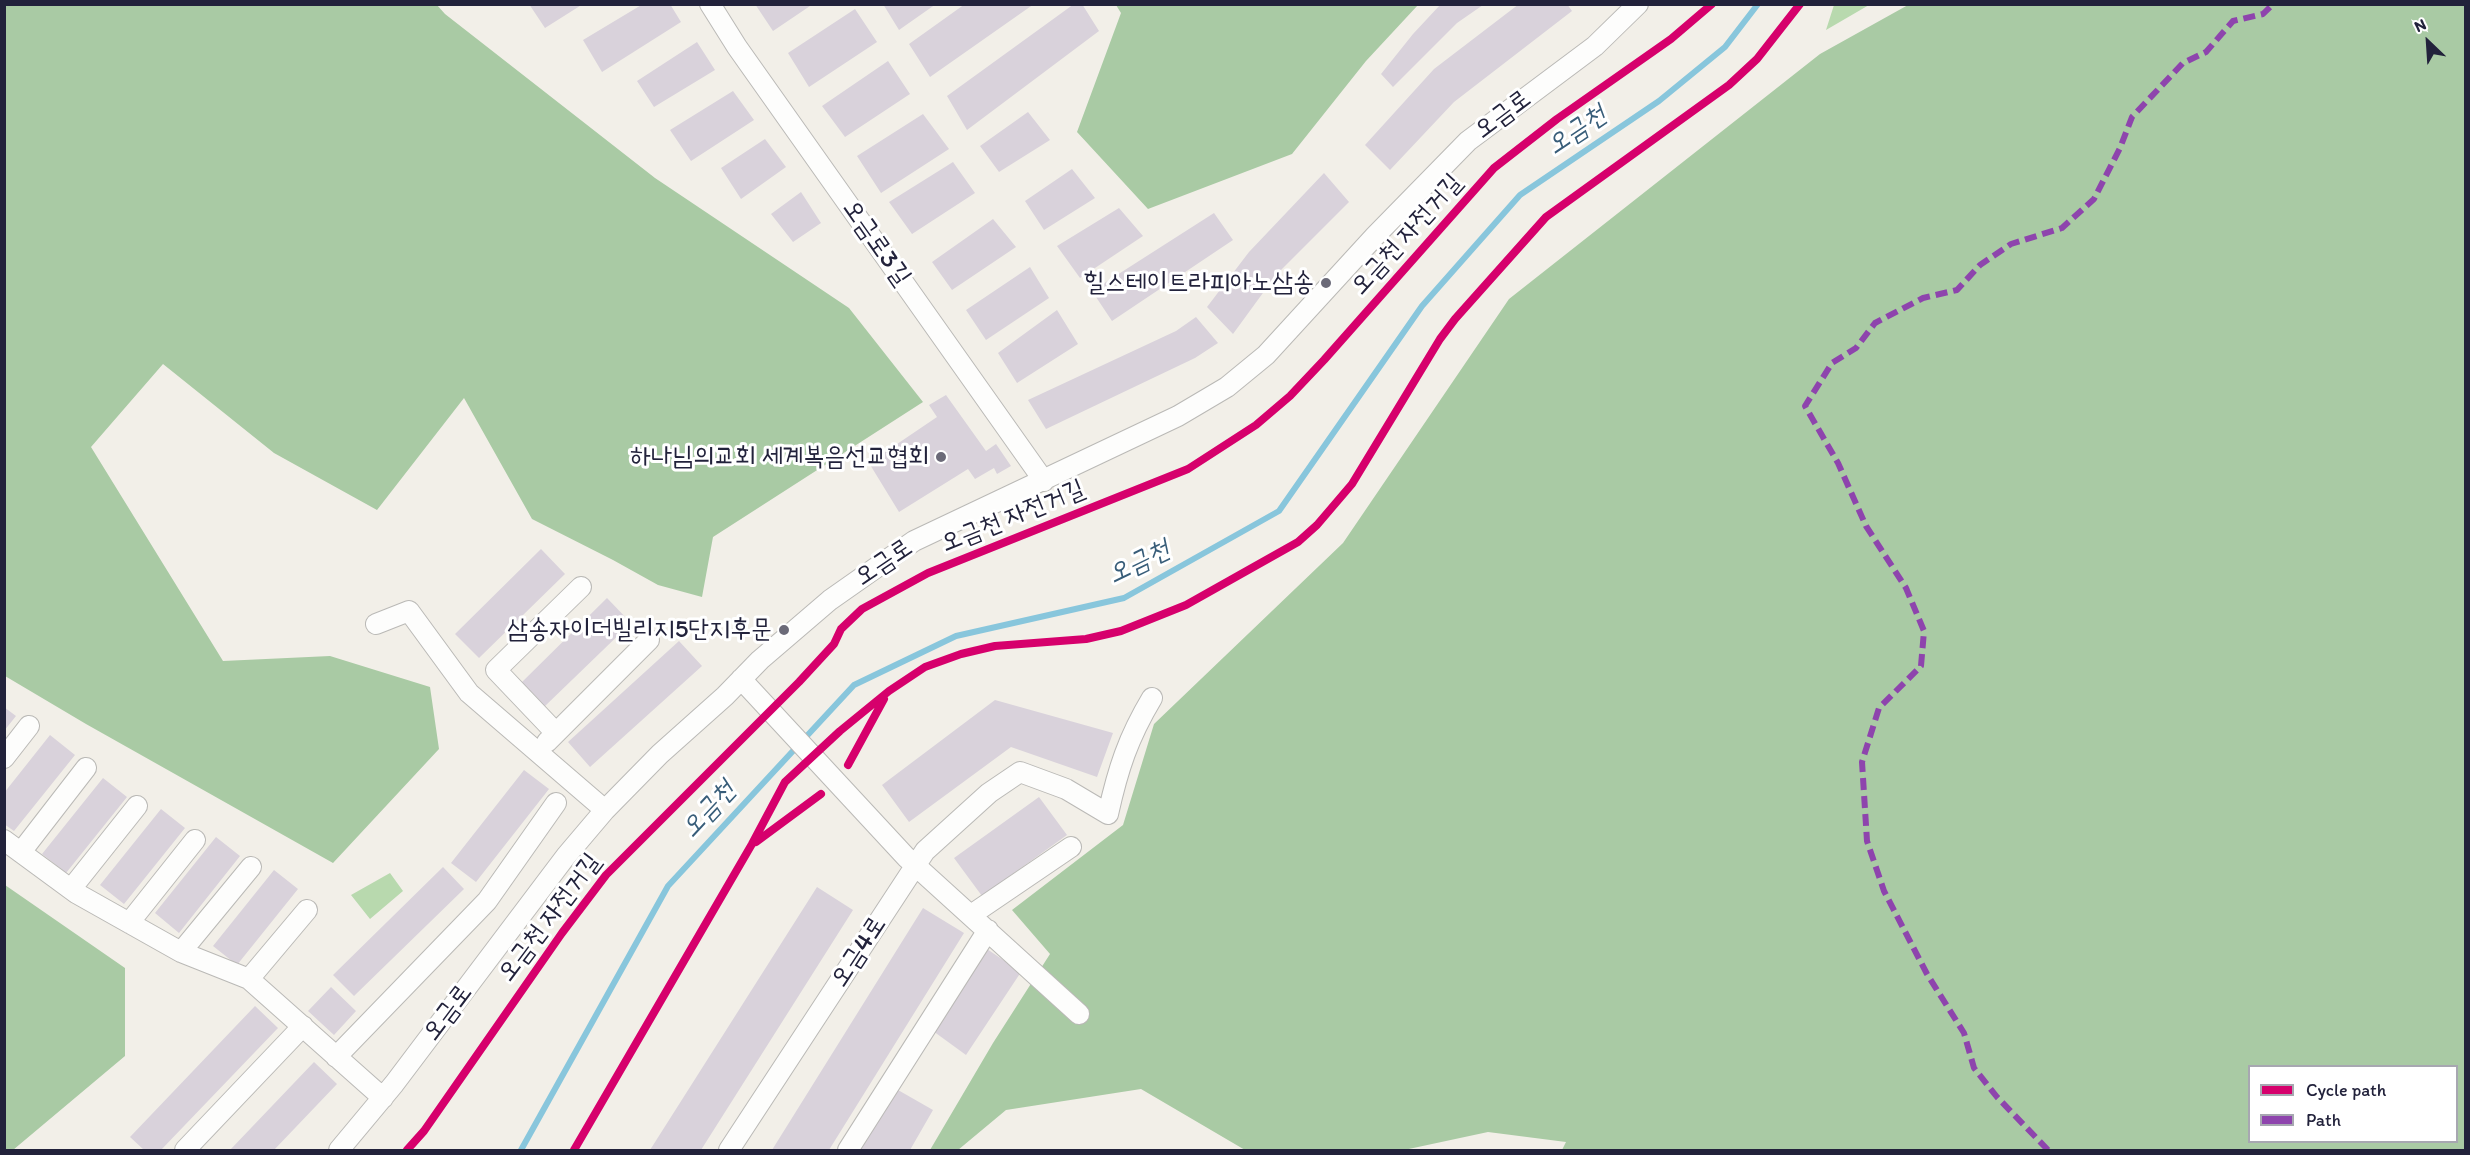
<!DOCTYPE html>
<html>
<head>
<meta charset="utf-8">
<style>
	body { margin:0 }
	#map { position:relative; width:2470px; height:1155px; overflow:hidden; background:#f2efe8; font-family:Itim,sans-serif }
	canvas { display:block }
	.frame { position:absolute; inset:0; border:6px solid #22223b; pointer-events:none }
	.legend { position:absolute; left:2248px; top:1065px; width:210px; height:78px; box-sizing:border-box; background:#fff; border:2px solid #a7a7b1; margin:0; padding:8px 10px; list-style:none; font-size:18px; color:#22223b }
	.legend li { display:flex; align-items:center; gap:12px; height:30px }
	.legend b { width:30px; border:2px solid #a7a7b1 }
	.north { position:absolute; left:2398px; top:12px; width:60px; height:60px; -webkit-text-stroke:4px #fff; paint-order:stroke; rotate:335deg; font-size:16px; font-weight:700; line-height:24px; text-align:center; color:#22223b }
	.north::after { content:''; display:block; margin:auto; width:21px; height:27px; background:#22223b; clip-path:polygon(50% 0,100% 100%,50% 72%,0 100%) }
</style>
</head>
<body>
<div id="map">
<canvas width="2470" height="1155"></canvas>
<div class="frame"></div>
<ul class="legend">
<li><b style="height:8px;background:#d6006c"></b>Cycle path</li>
<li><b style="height:8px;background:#8e44ad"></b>Path</li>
</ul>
<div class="north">N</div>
</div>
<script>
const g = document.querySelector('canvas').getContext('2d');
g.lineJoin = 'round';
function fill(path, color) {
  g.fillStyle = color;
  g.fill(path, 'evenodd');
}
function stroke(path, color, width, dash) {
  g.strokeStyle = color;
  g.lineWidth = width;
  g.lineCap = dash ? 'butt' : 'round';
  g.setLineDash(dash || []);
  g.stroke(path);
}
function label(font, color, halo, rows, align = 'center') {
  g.font = font + ' Itim,"Poor Story",sans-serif';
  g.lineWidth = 6;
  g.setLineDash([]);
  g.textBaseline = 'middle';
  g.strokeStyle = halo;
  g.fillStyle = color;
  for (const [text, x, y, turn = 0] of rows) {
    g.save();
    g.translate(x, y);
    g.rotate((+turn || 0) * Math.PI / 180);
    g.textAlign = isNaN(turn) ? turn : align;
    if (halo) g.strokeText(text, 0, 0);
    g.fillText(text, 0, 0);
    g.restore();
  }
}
fill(new Path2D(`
	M 1834,5 L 1834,4 L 1869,5 L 1826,30 Z
	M 390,873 L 403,891 L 370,919 L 351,895 Z`), '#b8d9ae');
fill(new Path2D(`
	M 5,4 L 437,5 L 445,14 L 655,178 L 849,308 L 923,402 L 713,537 L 702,597 L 658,585 L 613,560 L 532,519 L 464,398 L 377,510 L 274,453 L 163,364 L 91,447 L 223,661 L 330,656 L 430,687 L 439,749 L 333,863 L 86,724 L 5,676 Z
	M 1116,5 L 1418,5 L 1366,61 L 1292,154 L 1148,209 L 1077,132 L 1121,13 Z
	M 1908,5 L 2465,5 L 2465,1150 L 1562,1150 L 1566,1142 L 1488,1132 L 1404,1150 L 1245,1150 L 1141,1089 L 1006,1110 L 958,1150 L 930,1150 L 993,1043 L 1050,954 L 1012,910 L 1123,825 L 1154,724 L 1343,543 L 1509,299 L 1820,54 ZM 2250,1066 L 2456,1066 L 2456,1142 L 2250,1142 Z
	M 5,885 L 125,968 L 125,1056 L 13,1150 L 4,1150 Z`), '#a9caa4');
stroke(new Path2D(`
	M 521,1150 L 668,886 L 854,685 L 956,636 L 1124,598 L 1279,511 L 1422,306 L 1520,195 L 1659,101 L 1725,47 L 1758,4`), '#88c6dc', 6);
fill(new Path2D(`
	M 529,4 L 583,4 L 545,28 Z
	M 643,4 L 670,4 L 681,22 L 602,72 L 583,40 Z
	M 755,4 L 813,4 L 773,31 Z
	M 883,4 L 936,4 L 899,30 Z
	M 965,4 L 1034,4 L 930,77 L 909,44 Z
	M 1074,4 L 1082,4 L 1099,31 L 967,130 L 947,96 Z
	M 1519,4 L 1567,4 L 1572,11 L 1454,102 L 1390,170 L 1365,145 L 1434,69 Z
	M 1440,5 L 1483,5 L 1457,23 L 1393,87 L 1381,74 L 1413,34 Z
	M 855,9 L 877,42 L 809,87 L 788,53 Z
	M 697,42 L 715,70 L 654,107 L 637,81 Z
	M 888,61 L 910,94 L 845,137 L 822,106 Z
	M 733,91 L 754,120 L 691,161 L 670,130 Z
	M 1028,112 L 1050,140 L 999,172 L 980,146 Z
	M 923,114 L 949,149 L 881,193 L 857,156 Z
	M 765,139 L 786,167 L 741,199 L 721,168 Z
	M 953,162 L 975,193 L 912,234 L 889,202 Z
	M 1072,169 L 1095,198 L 1044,230 L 1025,201 Z
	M 1324,173 L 1349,202 L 1276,275 L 1233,334 L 1207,307 L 1249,252 Z
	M 801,192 L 821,223 L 793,242 L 771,214 Z
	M 1119,208 L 1143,236 L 1080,278 L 1057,246 Z
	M 1214,213 L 1233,240 L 1112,321 L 1092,291 Z
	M 993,219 L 1016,247 L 952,290 L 932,262 Z
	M 1030,267 L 1049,298 L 986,340 L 966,310 Z
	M 1057,310 L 1078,344 L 1017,383 L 998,353 Z
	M 1196,317 L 1218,343 L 1195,358 L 1046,429 L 1028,400 L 1176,331 Z
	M 946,395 L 986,451 L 996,444 L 1011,466 L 997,474 L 994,468 L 975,479 L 968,469 L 899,512 L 869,463 L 937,417 L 929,405 Z
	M 541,549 L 565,574 L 479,658 L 455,634 Z
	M 607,598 L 631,623 L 544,707 L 521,683 Z
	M 679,641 L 702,666 L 590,767 L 568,742 Z
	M 995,700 L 1113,733 L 1097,777 L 1011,747 L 909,822 L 882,785 Z
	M 4,707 L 16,716 L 4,731 Z
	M 50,735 L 75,755 L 14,831 L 4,824 L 4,793 Z
	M 524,770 L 549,789 L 476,882 L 451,863 Z
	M 103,778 L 127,797 L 66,873 L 42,854 Z
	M 1039,797 L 1067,835 L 982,896 L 954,858 Z
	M 161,809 L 185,828 L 124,904 L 100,885 Z
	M 216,837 L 240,856 L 179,933 L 155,913 Z
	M 443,867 L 464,889 L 354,996 L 333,975 Z
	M 274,870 L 298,889 L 237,965 L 213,946 Z
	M 817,887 L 853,910 L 701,1150 L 650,1150 Z
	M 923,908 L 964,933 L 829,1150 L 772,1150 Z
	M 984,947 L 1021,972 L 966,1055 L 933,1031 Z
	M 331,987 L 356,1011 L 334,1035 L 308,1011 Z
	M 255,1006 L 278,1028 L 161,1150 L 144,1150 L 130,1137 Z
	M 314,1062 L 337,1084 L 274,1150 L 230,1150 Z
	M 891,1086 L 933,1110 L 910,1150 L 854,1150 Z`), '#d9d2db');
const minor = new Path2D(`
	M 710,4 L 737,47 L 1044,481
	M 376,624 L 409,611 L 469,693 L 605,810
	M 741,679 L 906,857 L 1079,1014
	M 556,733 L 496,670 L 581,587
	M 547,742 L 649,640
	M 4,758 L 29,726
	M 4,840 L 76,893 L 181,952 L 249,979 L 383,1098
	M 21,852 L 86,768
	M 71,889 L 137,806
	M 971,915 L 1071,847
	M 129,923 L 195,840
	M 181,952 L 251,867
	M 249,979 L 307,910
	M 336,1057 L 487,901 L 556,803
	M 185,1150 L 303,1026
	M 339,1150 L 394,1084 L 566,856 L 605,810 L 660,754 L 725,696 L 760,660 L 830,600 L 914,541 L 1178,416 L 1227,387 L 1266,355 L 1375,236 L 1468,141 L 1595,46 L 1638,4
	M 729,1150 L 925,851 L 989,793 L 1020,772 L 1066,789 L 1108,814 C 1118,769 1128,738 1152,698
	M 848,1150 L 988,930`);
stroke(minor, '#bab9b6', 22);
stroke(minor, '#fdfdfc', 20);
stroke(new Path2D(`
	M 2048,1150 L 1997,1097 L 1974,1068 L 1964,1033 L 1927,974 L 1884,891 L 1867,841 L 1862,762 L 1879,708 L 1921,666 L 1924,631 L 1906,588 L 1866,526 L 1838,463 L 1805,406 L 1832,363 L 1856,348 L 1875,323 L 1923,298 L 1957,290 L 1980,265 L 2011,244 L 2062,228 L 2094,199 L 2120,148 L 2132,117 L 2183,63 L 2206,52 L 2233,21 L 2263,14 L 2273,4`), '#8e44ad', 6, [12, 6]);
stroke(new Path2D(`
	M 848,765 L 884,699
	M 756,842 L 821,794
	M 407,1150 L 424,1131 L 562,933 L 606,875 L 799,682 L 834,644 L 841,629 L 862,609 L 928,573 L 1188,469 L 1256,425 L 1290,396 L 1324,360 L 1494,168 L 1557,119 L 1671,39 L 1712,4
	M 574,1150 L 752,844 L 785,782 L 840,731 L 889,691 L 925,667 L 961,654 L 995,646 L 1086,639 L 1121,631 L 1186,605 L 1298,542 L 1317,525 L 1352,484 L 1440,339 L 1455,319 L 1546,217 L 1729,85 L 1757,59 L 1800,4`), '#d6006c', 8);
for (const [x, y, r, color] of [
	[1326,283,6,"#6b6a78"],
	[941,457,6,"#6b6a78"],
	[784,630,6,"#6b6a78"]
]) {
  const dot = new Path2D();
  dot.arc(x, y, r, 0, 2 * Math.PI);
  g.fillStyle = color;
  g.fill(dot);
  stroke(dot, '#fff', 2);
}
label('26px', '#22223b', '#fff', [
	["오금로",1503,115,-37],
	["오금천 자전거길",1407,235,-48],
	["오금로3길",876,243,55],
	["오금천 자전거길",1013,517,-22],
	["오금로",884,563,-34],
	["오금천 자전거길",550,918,-53],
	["오금4로",859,952,-57],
	["오금로",448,1013,-53]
]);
label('26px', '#22223b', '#fff', [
	["힐스테이트라피아노삼송",1314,283],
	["하나님의교회 세계복음선교협회",929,457],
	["삼송자이더빌리지5단지후문",772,630]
], 'right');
label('italic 27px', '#385d79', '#fff', [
	["오금천",1577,131,-34],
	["오금천",1139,563,-26],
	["오금천",709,810,-47]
]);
</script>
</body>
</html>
